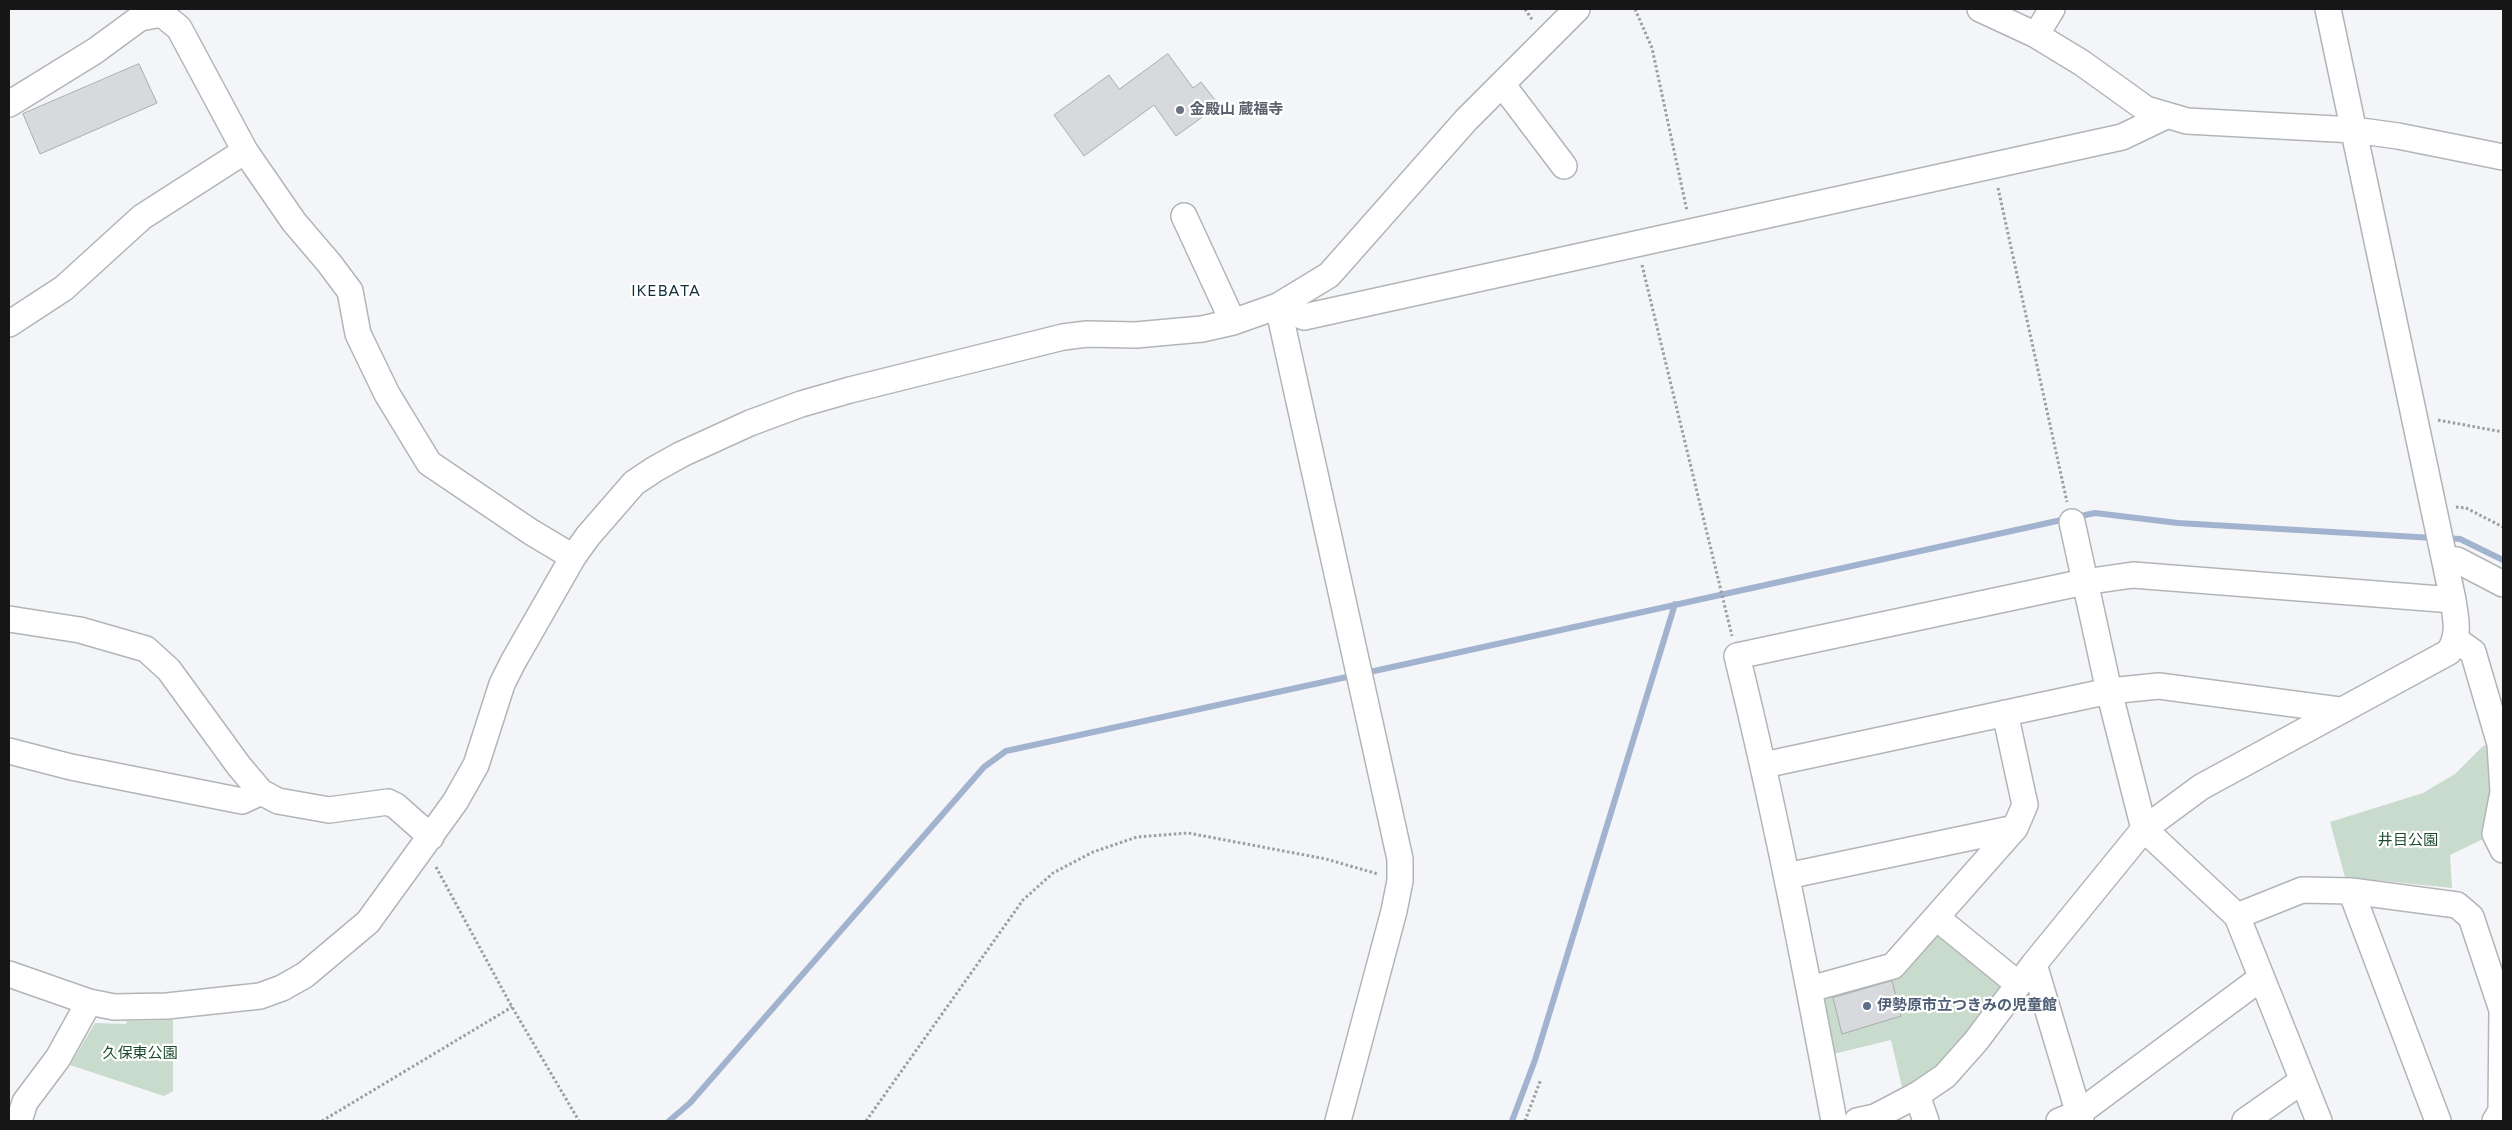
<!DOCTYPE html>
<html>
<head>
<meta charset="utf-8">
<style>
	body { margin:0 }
	#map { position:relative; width:2512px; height:1130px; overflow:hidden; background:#f3f5f8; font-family:Figtree,sans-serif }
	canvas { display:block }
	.frame { position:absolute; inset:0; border:10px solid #171718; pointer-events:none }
</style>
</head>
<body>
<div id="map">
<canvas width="2512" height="1130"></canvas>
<div class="frame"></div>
</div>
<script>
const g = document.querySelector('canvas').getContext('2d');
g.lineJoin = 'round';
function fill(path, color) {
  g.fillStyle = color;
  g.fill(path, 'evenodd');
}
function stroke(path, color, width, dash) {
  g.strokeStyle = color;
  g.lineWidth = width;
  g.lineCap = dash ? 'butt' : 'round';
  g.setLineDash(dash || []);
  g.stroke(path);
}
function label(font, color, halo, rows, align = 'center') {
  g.font = font + ' Figtree,"Noto Sans JP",sans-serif';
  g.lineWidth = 4.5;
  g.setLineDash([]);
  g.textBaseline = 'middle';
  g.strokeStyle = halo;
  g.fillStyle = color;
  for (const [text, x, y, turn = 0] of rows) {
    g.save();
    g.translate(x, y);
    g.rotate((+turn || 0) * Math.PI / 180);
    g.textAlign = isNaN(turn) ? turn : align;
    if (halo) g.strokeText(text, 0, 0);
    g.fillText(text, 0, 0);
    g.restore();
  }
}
fill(new Path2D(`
	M 2496,743 L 2497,801 L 2483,839 L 2450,855 L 2452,888 L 2345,877 L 2330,822 L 2423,793 L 2455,774 L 2483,746 Z
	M 1932,930 L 2006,987 L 1933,1073 L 1902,1087 L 1891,1040 L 1829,1055 L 1821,993 Z
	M 173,1020 L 173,1091 L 164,1096 L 70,1065 L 95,1023 L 126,1024 L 127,1021 Z`), '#c9dbcc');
stroke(new Path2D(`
	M 2076,517 L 2095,513 L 2178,523 L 2434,538
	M 2444,538 L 2460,539 L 2503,560
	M 1365,673 L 2066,519
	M 669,1121 L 690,1103 L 984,767 L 1006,751 L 1356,675
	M 1512,1121 L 1535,1060 L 1675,604`), '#a2b3d0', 6);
const building = new Path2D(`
	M 1168,54 L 1193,88 L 1201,82 L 1219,105 L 1176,136 L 1154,105 L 1084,156 L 1054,115 L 1109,75 L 1119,89 Z
	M 139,64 L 157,103 L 40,154 L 23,114 Z
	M 1892,981 L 1901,1016 L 1842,1034 L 1833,998 Z`);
fill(building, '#d7d9dc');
stroke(building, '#a9abae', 1);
const minor = new Path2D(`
	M 1980,9 L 2036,35 L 2082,63 L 2146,109 L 2187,121 L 2354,130 L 2398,136 L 2503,157
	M 2036,35 L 2052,9
	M 1502,84 L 1564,166
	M 9,104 L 95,51 L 140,18 L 162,14 L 179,28 L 245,151
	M 1184,216 L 1233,322
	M 1278,306 L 1304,317 L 2122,137 L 2166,116
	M 1278,306 L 1400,859 L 1400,881 L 1394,911 L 1338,1121
	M 9,324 L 64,288 L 142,217 L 245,151 L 294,222 L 329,263 L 350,291 L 358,334 L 387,394 L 429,463 L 531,532 L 573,557
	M 2072,522 L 2109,691 L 2144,829 L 2237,916 L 2319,1121
	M 2444,558 L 2457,560 L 2503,584
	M 9,619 L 80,630 L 146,649 L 169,670 L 239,766 L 261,792 L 278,801 L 329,810 L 388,802 L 396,806 L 431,837
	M 2456,640 L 2473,652 L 2500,744 L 2503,792 L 2495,834 L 2503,850
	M 9,751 L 71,767 L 242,801 L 261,792
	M 1764,765 L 2109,691 L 2159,686 L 2339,710
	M 1787,876 L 2015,828 L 2025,805 L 2005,713
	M 2351,891 L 2438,1121
	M 2237,916 L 2302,890 L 2351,891 L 2457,905 L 2471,917 L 2502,1010 L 2501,1111 L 2495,1121
	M 1937,918 L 2018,984
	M 2034,964 L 2081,1121
	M 9,974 L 89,1002 L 114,1007 L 167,1006 L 260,996 L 282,988 L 305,975 L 368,922 L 455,802 L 476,765 L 502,684 L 513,662 L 573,557 L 588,536 L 634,483 L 655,469 L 682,454 L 750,423 L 801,404 L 850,390 L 1063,337 L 1087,334 L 1136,335 L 1202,329 L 1233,322 L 1278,306 L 1329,275 L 1466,120 L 1577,9
	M 1810,989 L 1893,966 L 2015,828
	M 1917,1095 L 1926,1121
	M 19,1121 L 25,1102 L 58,1058 L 89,1002
	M 1834,1121 C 1805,965 1775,810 1737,656 L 2084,582 L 2133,575 L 2453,600
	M 1857,1121 L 1875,1117 L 1917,1095 L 1945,1076 L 1976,1041 L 2034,964 L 2144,829 L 2201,787 L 2449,652 C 2460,634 2456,620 2453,600 L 2328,9
	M 2059,1121 L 2079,1113 L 2261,978
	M 2245,1121 L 2302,1081`);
stroke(minor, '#b2b5b7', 28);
stroke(new Path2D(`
	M 1525,9 L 1533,21
	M 1635,9 L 1652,48 L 1687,211
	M 1998,188 L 2067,502
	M 1642,265 L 1732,636
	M 2438,420 L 2503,432
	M 2456,507 L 2466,508 L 2503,527
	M 436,867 L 512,1007 L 579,1121
	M 322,1121 L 512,1007
	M 866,1121 L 1023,900 L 1053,873 L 1093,852 L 1137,837 L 1188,833 L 1326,859 L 1378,874
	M 1525,1121 L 1541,1079`), '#9d9ea0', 3, [2.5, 2.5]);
stroke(minor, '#fff', 25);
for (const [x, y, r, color] of [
	[1180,110,5,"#6b7280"],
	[1867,1006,5,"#5c6f8a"]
]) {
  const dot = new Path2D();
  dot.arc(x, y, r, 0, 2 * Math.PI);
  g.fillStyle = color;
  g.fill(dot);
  stroke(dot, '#fff', 2);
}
label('bold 15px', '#5b616d', '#fff', [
	["金殿山 蔵福寺",1190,110]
], 'left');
label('15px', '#1c4b2b', '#fff', [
	["井目公園",2408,841],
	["久保東公園",140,1054]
]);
label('bold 15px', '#4e5e75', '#fff', [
	["伊勢原市立つきみの児童館",1877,1006]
], 'left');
g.letterSpacing = '1px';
label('16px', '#112e39', '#fff', [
	["IKEBATA",666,291]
]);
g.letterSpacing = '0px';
</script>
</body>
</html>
